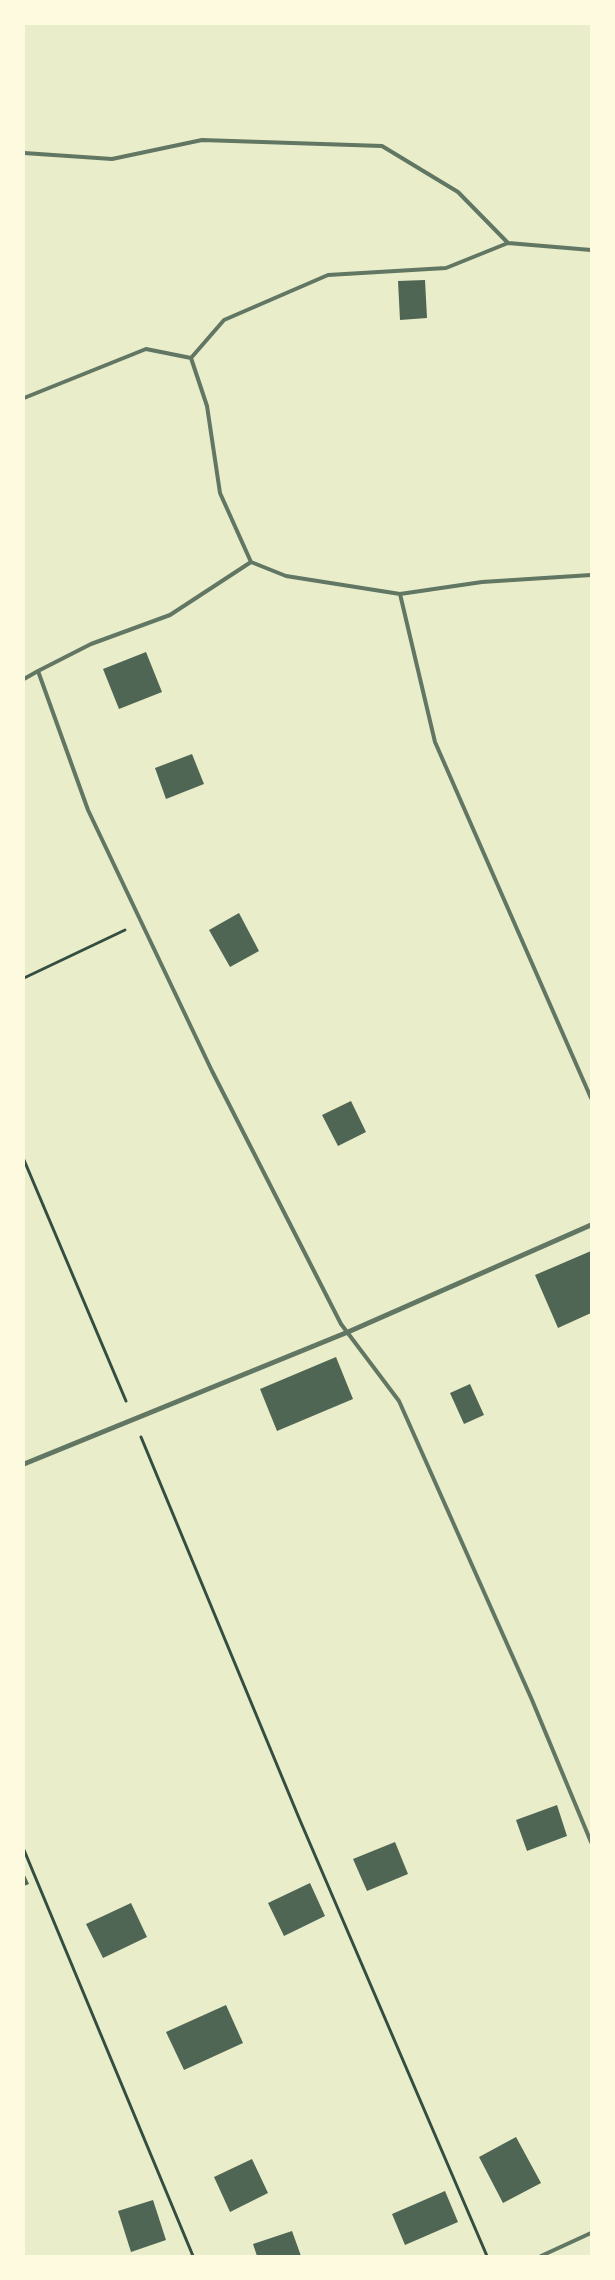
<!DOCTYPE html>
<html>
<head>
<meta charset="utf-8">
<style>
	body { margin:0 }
	#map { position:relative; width:615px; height:2280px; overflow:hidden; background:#e9edc9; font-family:Commissioner,sans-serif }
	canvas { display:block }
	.frame { position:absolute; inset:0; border:25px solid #fefae0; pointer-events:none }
</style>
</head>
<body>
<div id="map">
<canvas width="615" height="2280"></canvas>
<div class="frame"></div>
</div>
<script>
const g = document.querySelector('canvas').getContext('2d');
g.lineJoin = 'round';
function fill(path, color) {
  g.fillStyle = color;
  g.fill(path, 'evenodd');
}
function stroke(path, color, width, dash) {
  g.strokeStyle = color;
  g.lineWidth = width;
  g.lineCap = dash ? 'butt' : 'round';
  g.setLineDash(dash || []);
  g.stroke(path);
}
fill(new Path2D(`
	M 425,280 L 427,318 L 400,320 L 398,281 Z
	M 146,652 L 162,692 L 119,709 L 103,669 Z
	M 192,754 L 204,784 L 166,799 L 155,768 Z
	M 239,913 L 259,951 L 230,967 L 209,930 Z
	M 351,1101 L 366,1132 L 338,1146 L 322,1115 Z
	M 591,1251 L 591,1313 L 558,1328 L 535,1275 Z
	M 336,1357 L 353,1399 L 277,1431 L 260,1389 Z
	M 470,1384 L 484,1415 L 464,1424 L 450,1393 Z
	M 557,1805 L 567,1836 L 527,1851 L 516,1820 Z
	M 395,1842 L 408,1874 L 367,1891 L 353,1859 Z
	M 24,1873 L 29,1884 L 24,1886 Z
	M 310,1883 L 325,1916 L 284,1936 L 268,1903 Z
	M 131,1903 L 147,1937 L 103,1958 L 86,1924 Z
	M 226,2005 L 243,2043 L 184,2070 L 166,2032 Z
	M 516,2137 L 541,2183 L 503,2203 L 479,2157 Z
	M 252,2159 L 268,2193 L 230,2212 L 214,2177 Z
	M 445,2191 L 458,2222 L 405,2245 L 392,2214 Z
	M 153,2200 L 166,2240 L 131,2252 L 118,2211 Z
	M 292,2231 L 301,2256 L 257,2256 L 253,2244 Z`), '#4f6655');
stroke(new Path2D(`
	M 24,978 L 125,930
	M 24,1160 L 126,1401
	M 141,1437 L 299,1818 L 487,2256
	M 24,1850 L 193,2256`), '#344e41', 3);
stroke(new Path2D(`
	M 24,153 L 112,159 L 202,140 L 382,146 L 458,192 L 508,243
	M 191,358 L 224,320 L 328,275 L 446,268 L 508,243 L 591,250
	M 24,398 L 146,349 L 191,358 L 207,406 L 220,493 L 251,562 L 286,576 L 400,594 L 482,582 L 591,575
	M 251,562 L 170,615 L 91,644 L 38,671 L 88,810 L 212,1071 L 341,1324 L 399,1401 L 532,1700 L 591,1842
	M 400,594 L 435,742 L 591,1098
	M 24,679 L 38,671
	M 541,2256 L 591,2233`), '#617663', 4);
stroke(new Path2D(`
	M 24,1464 L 348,1332 L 591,1225`), '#617663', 5);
</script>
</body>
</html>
